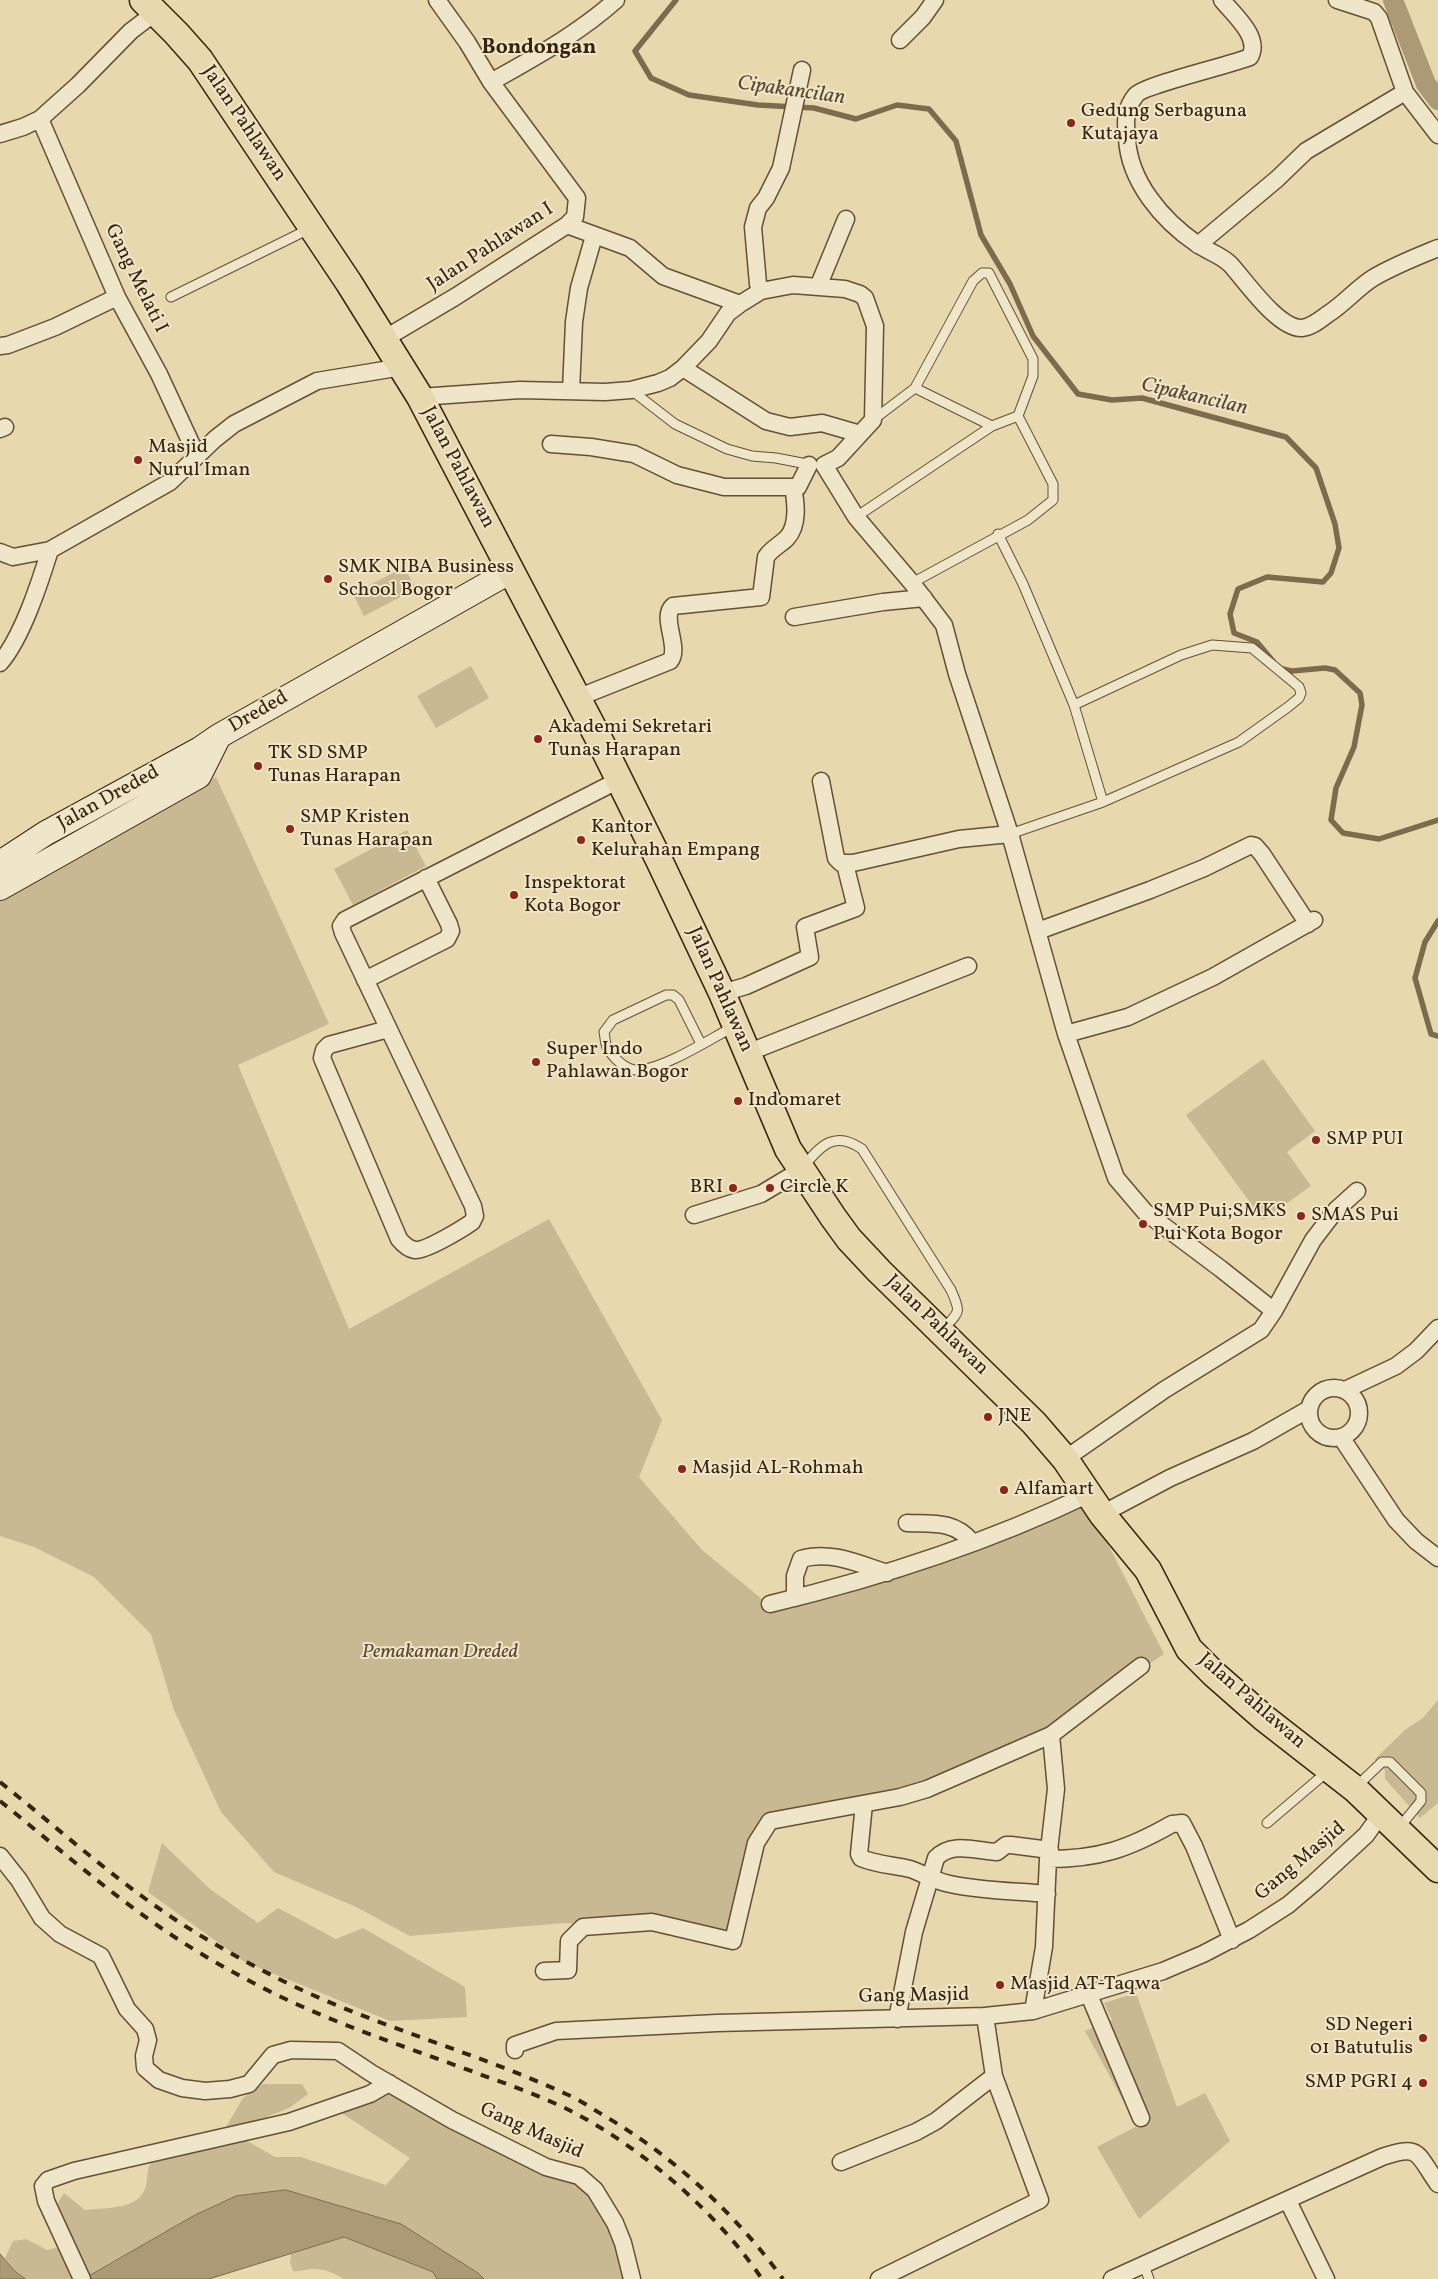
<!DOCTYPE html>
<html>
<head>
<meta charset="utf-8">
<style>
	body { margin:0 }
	canvas { display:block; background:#e7d8ae }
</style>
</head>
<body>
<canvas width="1438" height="2279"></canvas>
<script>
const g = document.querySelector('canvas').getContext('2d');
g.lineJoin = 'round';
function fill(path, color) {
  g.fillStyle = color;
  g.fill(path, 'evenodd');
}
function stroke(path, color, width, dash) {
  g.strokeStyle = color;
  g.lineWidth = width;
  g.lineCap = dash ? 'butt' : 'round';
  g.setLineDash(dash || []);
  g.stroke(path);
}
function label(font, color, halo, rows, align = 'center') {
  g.font = font + ' Vollkorn,serif';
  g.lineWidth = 4;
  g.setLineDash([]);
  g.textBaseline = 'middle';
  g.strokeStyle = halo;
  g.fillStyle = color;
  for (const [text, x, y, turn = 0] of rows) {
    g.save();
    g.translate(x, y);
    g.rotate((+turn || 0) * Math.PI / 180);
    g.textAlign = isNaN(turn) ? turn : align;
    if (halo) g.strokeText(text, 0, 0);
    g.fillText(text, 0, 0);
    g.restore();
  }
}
fill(new Path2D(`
	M 404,567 L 416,589 L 364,616 L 353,594 Z
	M 471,666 L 489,698 L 436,728 L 417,696 Z
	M 216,777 L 329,1024 L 238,1065 L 349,1329 L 549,1219 L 662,1420 L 639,1477 L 702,1550 L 762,1599 L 897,1576 L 1088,1505 L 1164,1654 L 1014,1756 L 886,1805 L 769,1821 L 737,1944 L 647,1928 L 564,1923 L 410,1936 L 356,1907 L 274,1872 L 221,1812 L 174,1710 L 151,1634 L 94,1577 L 34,1547 L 0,1536 L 0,895 Z
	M 407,830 L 426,866 L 353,905 L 334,869 Z
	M 1263,1059 L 1315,1131 L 1287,1152 L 1311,1186 L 1263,1220 L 1186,1115 Z
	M 1438,1700 L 1438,1803 L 1420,1818 L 1385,1779 L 1385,1770 L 1375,1759 L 1406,1729 L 1423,1718 Z
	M 162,1843 L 210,1889 L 258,1923 L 278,1908 L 336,1939 L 363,1928 L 465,1987 L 467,2017 L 390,2021 L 245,1962 L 148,1892 Z
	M 1136,1993 L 1177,2107 L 1205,2093 L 1230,2141 L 1139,2219 L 1097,2147 L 1137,2126 L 1085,2031 L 1112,2020 L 1104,2003 Z
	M 389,2083 L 595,2190 L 632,2279 L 484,2279 L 478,2273 L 401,2224 L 286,2190 L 236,2196 L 195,2215 L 81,2279 L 28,2279 L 18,2273 L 5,2258 L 13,2241 L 26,2239 L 47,2250 L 59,2247 L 62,2236 L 58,2203 L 64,2193 L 85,2210 C 106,2207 139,2211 146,2186 C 148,2177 146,2167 153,2160 L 219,2139 L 243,2098 L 263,2084 L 302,2084 L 308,2094 L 289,2108 L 257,2121 L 242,2138 L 275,2157 L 301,2157 L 386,2185 L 410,2158 L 334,2108 Z
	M 344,2237 L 433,2272 L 437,2279 L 343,2279 C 336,2273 323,2269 313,2269 C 306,2269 301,2272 293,2271 L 290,2263 L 291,2254 Z`), '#c9b993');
const water = new Path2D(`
	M 286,2190 L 401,2224 L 478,2273 L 484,2279 L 437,2279 L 433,2272 L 344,2237 L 209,2279 L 83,2279 L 195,2215 L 236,2196 Z
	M 0,2254 L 17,2273 L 26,2279 L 0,2279 Z`);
fill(water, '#ac9a77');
stroke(water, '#7e6a4d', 1);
stroke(new Path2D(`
	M 676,0 L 635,51 L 651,78 L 689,95 L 758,105 L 814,108 L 856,119 L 897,105 L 929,109 L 956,141 L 981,235 L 1010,284 L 1033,336 L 1078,394 L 1112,400 L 1142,398 L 1286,437 L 1316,468 L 1335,524 L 1339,548 L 1331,573 L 1323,582 L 1267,577 L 1238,589 L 1230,614 L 1234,633 L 1257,642 L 1273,661
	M 1278,668 L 1292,671 L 1325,668 L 1335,670 L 1360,693 L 1362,705 L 1354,747 L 1336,788 L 1331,820 L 1343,833 L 1379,839 L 1438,820
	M 1438,921 L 1425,942 L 1415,978 L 1431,1034 L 1438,1036`), '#7e6a4d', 5.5);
stroke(new Path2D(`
	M 1393,0 L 1426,84 L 1438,100`), '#ac9a77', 20);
const lane = new Path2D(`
	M 171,297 L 303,232 L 308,227
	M 631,390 L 675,424 L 727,449 L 752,456 L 776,458 L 812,465
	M 873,420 L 915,388 L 992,426
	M 856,517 L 992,426 L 1018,416 L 1033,376 L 1033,359 L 989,273 L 982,273 L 973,281 L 915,388
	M 998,534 L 1023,584 L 1074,705 L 1103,802
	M 912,583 L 1028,520 L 1053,500 L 1053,484 L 1018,416
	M 1010,834 L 1103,802 L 1239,742 L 1288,707 L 1299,698 L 1301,693 L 1299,687 L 1292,681 L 1252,648 L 1212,645 L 1181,655 L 1074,705
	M 701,1044 L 679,1000 L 673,995 L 666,995 L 613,1020 L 604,1032 C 605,1036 605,1043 607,1047 C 613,1058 627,1072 640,1070 C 667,1067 710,1039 735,1026
	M 803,1167 C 821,1145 835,1130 862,1149 L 951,1290 C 962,1314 959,1312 942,1330
	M 1356,1787 L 1382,1762 L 1390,1762 L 1421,1793 L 1421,1801 L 1398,1829
	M 1267,1823 L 1328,1771
	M 1143,2263 L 1149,2279`);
const street = new Path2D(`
	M 1222,0 C 1234,15 1261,37 1250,57 C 1231,65 1144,85 1136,95 C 1125,108 1125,121 1127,138 C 1129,181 1162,220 1197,244 C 1207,251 1221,255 1230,264 C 1245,280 1278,329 1302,328 C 1312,327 1321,319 1328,314 C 1344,304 1357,288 1373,278 C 1393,266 1416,257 1438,248
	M 1337,0 L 1374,12 L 1379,18 L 1405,92 L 1438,135
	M 900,40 L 923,17 L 935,0
	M 491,82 C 535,57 578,34 616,0
	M 40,119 L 117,297 L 159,374 L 197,456
	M 0,134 L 23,127 L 40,119 L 78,85 L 131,31 L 156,12
	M 567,225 L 630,248 L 663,276 L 740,304
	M 1198,245 L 1277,179 L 1306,151 L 1405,92
	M 818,287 L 846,219
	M 761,291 L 758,284 L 753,227 L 758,208 L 766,198 L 781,168 L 802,70
	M 384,339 L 455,297 L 567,225 L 575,217 L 577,198 L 491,82 L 467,42 L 437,0
	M 0,346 L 8,345 L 55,327 L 117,297
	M 683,368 L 766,421 L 790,427 L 822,423 L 860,434
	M 571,391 L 574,322 L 579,288 L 594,236
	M 420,397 L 520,390 L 605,392 L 631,390 L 658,383 L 670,378 L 683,368 L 709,341 L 728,313 L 740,304 L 761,291 L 793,285 L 845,289 L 860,294 L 865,298 L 875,326 L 873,420 L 838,458 L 824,465 L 856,517 L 912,583 L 944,625 L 957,674 L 1010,834 L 1066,1034 L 1116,1178 L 1145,1212 L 1221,1269 L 1274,1311
	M 0,429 L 5,427
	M 551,444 L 591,447 L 634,454 L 677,475 L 724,487 L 798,487 L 809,465
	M 0,552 L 13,557 L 50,550 L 170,482 L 215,439 L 234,424 L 317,381 L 402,367
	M 794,617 L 883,602 L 924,598
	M 0,663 C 22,638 40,582 50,550
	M 577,698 L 670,661 C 681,648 660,617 673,606 L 761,597 L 766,557 C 771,549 780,545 787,538 C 799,525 796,503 793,487
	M 821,781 L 836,858 L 841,863 L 853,863 L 959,839 L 1010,834
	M 1038,931 L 1150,890 L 1204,868 L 1251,845 L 1255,846 L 1262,854 L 1308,924
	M 365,980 L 447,939 L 451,931 L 449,924 L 426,878
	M 722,993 L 746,986 L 810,957 L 805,927 L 856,908 L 845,864
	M 388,1029 L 329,1045 L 324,1050 L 322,1058 L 399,1239 C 403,1244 408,1249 415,1250 C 426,1251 462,1229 472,1222 L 475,1216 L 473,1206 L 343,933 L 341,926 L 345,920 L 619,780
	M 1066,1034 L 1128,1017 L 1213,977 L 1314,920
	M 747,1053 L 968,966
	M 694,1215 L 761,1194 L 801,1170
	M1309 1413a25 25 0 1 1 50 0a25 25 0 1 1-50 0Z
	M 1345,1390 L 1396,1366 L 1416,1351 L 1438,1328
	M 1341,1437 L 1396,1520 L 1416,1541 L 1438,1558
	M 1065,1459 L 1164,1390 L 1261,1330 L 1274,1311 L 1313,1240 L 1336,1210 L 1357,1191
	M 1102,1514 L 1170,1478 L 1253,1441 L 1309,1409
	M 907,1523 C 932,1524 954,1520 972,1542
	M 795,1598 L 795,1576 L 801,1559 C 830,1550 859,1564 887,1573
	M 770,1604 C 879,1578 987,1543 1089,1494
	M 864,1804 L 859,1854 L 861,1858 C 878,1865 894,1865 910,1869 C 925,1874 934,1881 950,1884 C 982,1891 1015,1891 1047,1894
	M 0,1856 L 19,1880 L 42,1918 L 60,1934 L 101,1956 L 127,2009 L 145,2029 L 148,2040 L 144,2056 L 145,2068 L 159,2080 L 182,2088 L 205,2091 L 230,2089 L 249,2084 L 273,2055 L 291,2050 L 338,2051 L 371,2073 L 452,2120 L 546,2167 L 579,2176 L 595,2190 L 615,2223 L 623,2243 L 632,2279
	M 1048,1859 C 1099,1859 1128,1849 1172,1824 L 1182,1823 L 1194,1846 L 1232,1940
	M 544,1971 L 568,1970 L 569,1941 L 583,1927 L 652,1922 L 733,1941 L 756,1843 L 770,1821 L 900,1797 L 927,1789 L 1051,1735 L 1141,1666
	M 1089,1995 L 1141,2118
	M 1033,2011 L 1044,1947 L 1048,1859 L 1056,1789 L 1051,1735
	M 897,2019 L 914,1932 L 936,1858 C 952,1841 976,1851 997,1852 L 1006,1845 L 1011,1845 L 1050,1850
	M 515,2050 L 515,2045 L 556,2031 L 717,2023 L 985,2016 L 1033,2011 L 1163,1971 L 1203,1954 L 1249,1930 L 1288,1905 L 1314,1883 L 1366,1835 L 1381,1814
	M 841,2162 L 916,2132 L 936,2121 L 994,2076
	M 1288,2201 L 1326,2279
	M 82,2279 L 46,2201 L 43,2186 L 48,2180 L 74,2171 L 289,2122 L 370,2094 L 389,2083
	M 879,2279 L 1040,2200 L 994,2076 L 985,2016
	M 1112,2279 L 1382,2157 C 1421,2144 1416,2153 1438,2184`);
const secondary = new Path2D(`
	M 0,863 L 46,833 L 200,749 L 219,736 L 511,571
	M 0,888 L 199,776 L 218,738`);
const primary = new Path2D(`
	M 143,0 L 176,33 L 200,60 L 349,283 L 420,397 L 602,745 L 659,860 L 722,993 L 788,1149 L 833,1217 L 849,1239 L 879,1271 L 1034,1423 L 1065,1459 L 1102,1514 L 1148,1570 L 1189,1649 L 1214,1674 L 1264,1718 L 1355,1789 L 1438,1869`);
stroke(lane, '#645035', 11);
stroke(street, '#645035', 19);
stroke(secondary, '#38230d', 26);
stroke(primary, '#38230d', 29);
stroke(lane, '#efe6ca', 9);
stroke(street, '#efe6ca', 16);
stroke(secondary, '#efe6ca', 24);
stroke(primary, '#e7d8ae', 26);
stroke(new Path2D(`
	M 0,1782 C 59,1829 116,1881 179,1922 C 211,1943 246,1962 281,1980 C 373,2026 473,2051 566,2094 C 579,2099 591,2108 603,2115 C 673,2156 735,2213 783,2279
	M 0,1801 C 56,1846 110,1894 170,1934 C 203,1956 237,1975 273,1993 C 340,2026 412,2049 482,2075 C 510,2085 540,2096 567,2109 C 639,2145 717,2212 762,2279`), '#38230d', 4, [9, 9]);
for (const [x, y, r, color] of [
	[1071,123,5,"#8f2418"],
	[138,460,5,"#8f2418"],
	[328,579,5,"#8f2418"],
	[538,739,5,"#8f2418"],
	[258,766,5,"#8f2418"],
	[290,829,5,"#8f2418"],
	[581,840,5,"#8f2418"],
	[514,895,5,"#8f2418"],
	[536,1062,5,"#8f2418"],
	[738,1101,5,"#8f2418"],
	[1316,1140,5,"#8f2418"],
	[733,1188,5,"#8f2418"],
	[770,1188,5,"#8f2418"],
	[1301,1216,5,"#8f2418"],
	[1143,1224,5,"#8f2418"],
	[988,1417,5,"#8f2418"],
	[682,1469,5,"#8f2418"],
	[1004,1490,5,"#8f2418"],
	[1000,1985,5,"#8f2418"],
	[1423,2038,5,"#8f2418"],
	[1423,2083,5,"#8f2418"]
]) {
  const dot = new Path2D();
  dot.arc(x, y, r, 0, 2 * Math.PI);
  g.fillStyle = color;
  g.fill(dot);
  stroke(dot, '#efe6ca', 2);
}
label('20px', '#38230d', '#efe6ca', [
	["Gedung Serbaguna",1081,112],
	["Kutajaya",1081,135],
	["Masjid",148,448],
	["Nurul Iman",148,471],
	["SMK NIBA Business",338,568],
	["School Bogor",338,591],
	["Akademi Sekretari",548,728],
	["Tunas Harapan",548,751],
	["TK SD SMP",268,754],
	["Tunas Harapan",268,777],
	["SMP Kristen",300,818],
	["Tunas Harapan",300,841],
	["Kantor",591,828],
	["Kelurahan Empang",591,851],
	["Inspektorat",524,884],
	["Kota Bogor",524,907],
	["Super Indo",546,1050],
	["Pahlawan Bogor",546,1073],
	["Indomaret",748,1101],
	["SMP PUI",1326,1140],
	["BRI",723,1188,"right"],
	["Circle K",780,1188],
	["SMP Pui;SMKS",1153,1212],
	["Pui Kota Bogor",1153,1235],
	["SMAS Pui",1311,1216],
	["JNE",998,1417],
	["Masjid AL-Rohmah",692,1469],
	["Alfamart",1014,1490],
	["Masjid AT-Taqwa",1010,1985],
	["SD Negeri",1413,2026,"right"],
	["01 Batutulis",1413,2049,"right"],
	["SMP PGRI 4",1413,2083,"right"]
], 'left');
label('20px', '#38230d', '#efe6ca', [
	["Jalan Pahlawan",243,124,56],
	["Jalan Pahlawan I",491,248,-33],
	["Gang Melati I",135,279,64],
	["Jalan Pahlawan",457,468,62],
	["Dreded",259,713,-30],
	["Jalan Dreded",109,799,-29],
	["Jalan Pahlawan",719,990,66],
	["Jalan Pahlawan",936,1326,44],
	["Jalan Pahlawan",1251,1702,41],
	["Gang Masjid",1301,1862,-40],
	["Gang Masjid",914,1997,-1],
	["Gang Masjid",531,2132,24]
]);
label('italic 20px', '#5c482e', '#efe6ca', [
	["Pemakaman Dreded",440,1653]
]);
label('bold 21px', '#38230d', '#efe6ca', [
	["Bondongan",539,49]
]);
label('italic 21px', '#5b472d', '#efe6ca', [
	["Cipakancilan",791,92,8],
	["Cipakancilan",1194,398,13]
]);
</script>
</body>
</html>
